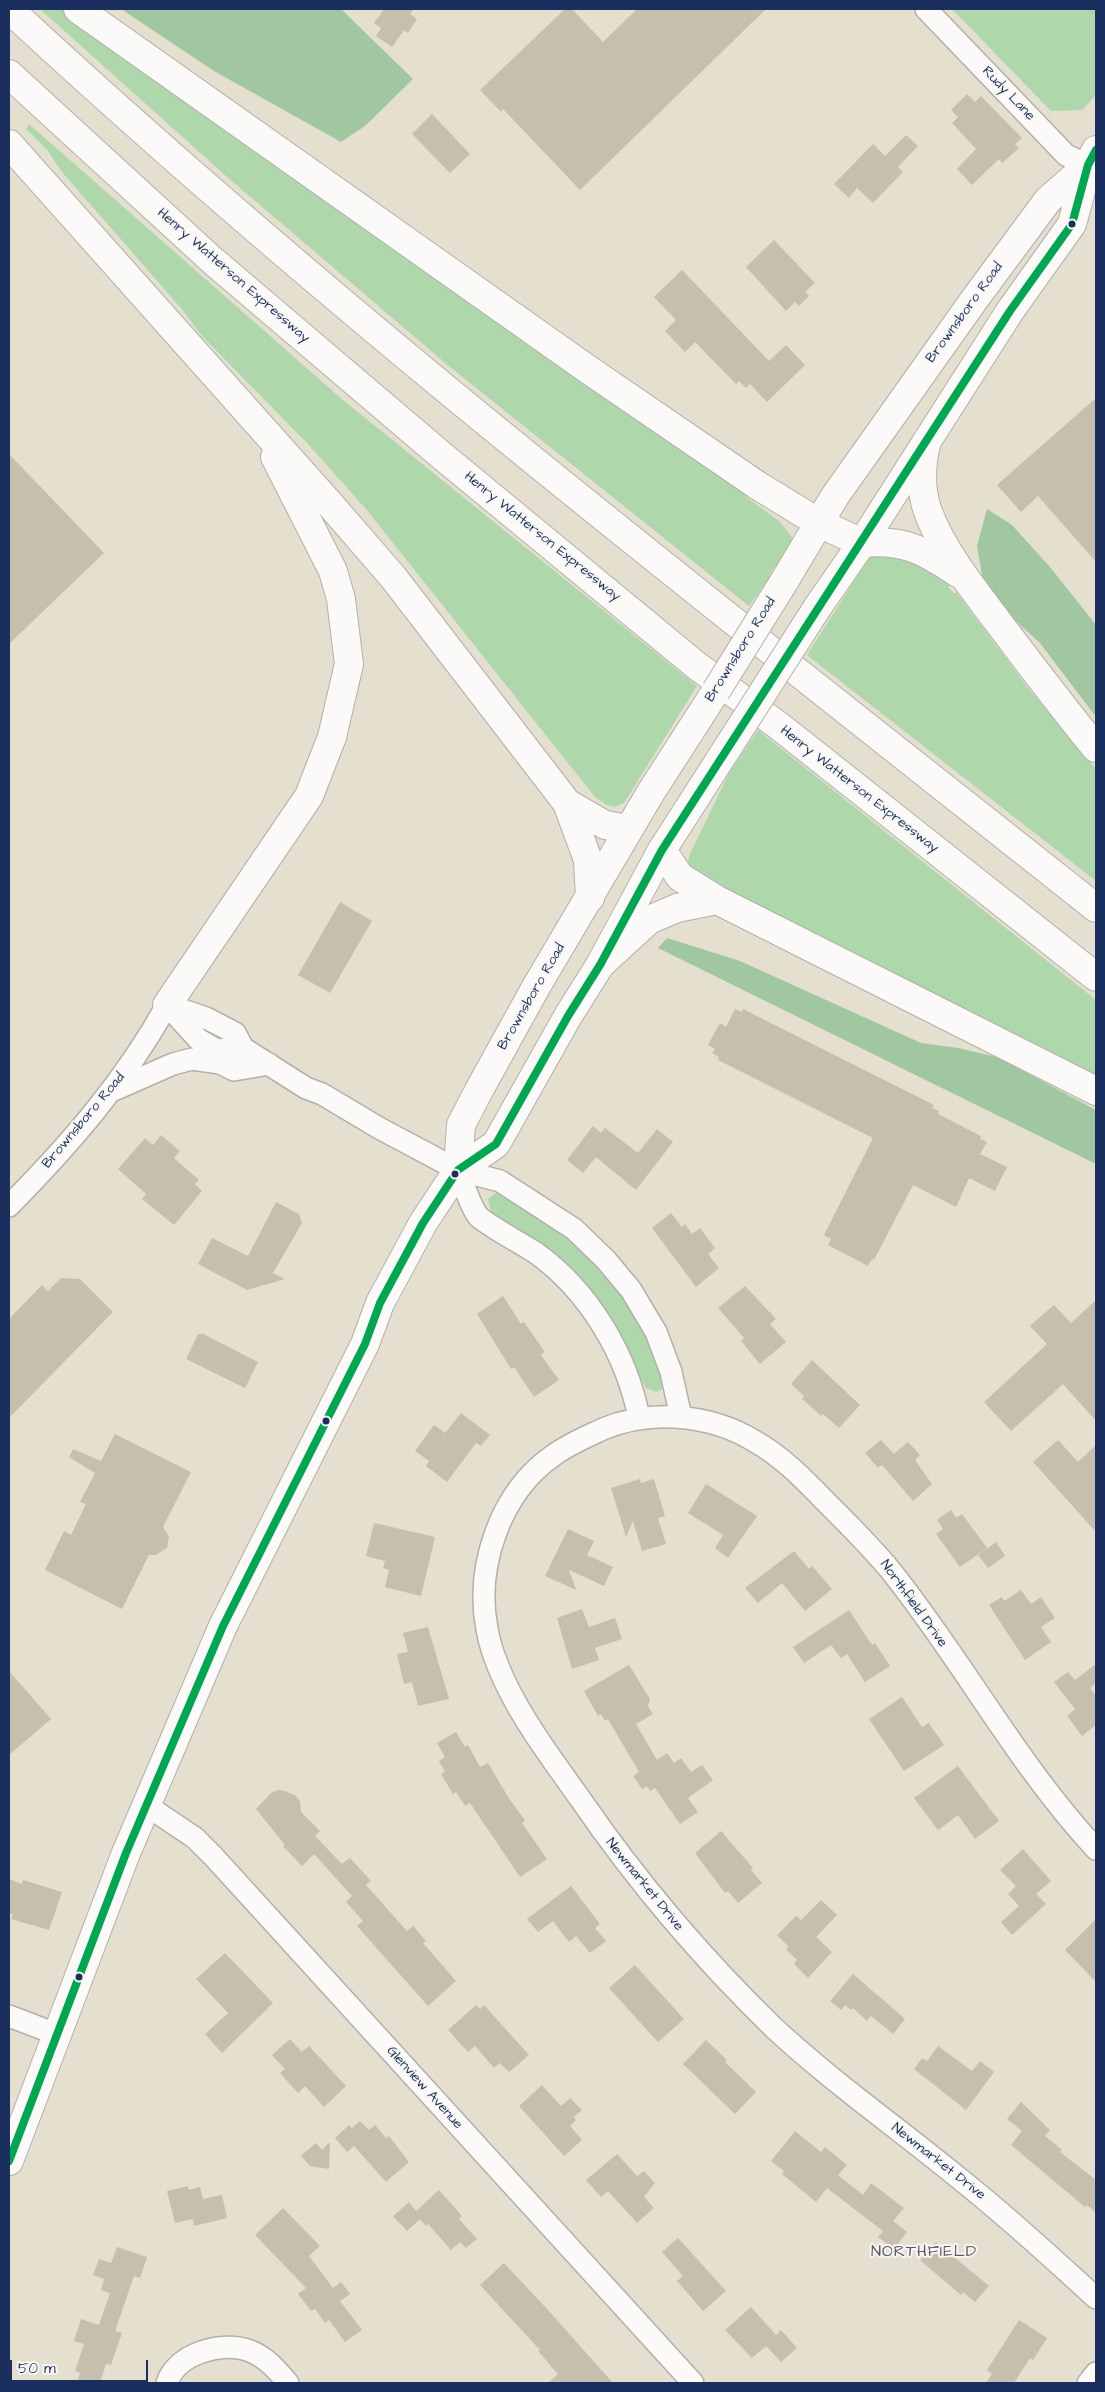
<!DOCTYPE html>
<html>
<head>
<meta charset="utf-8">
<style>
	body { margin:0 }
	#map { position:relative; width:1105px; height:2392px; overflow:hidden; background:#e4dfcf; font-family:"Architects Daughter",sans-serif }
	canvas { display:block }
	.frame { position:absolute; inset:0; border:10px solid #1b2f5e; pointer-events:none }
	.scale { position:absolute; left:10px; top:2360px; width:138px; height:22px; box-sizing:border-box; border:2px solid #1b2f5e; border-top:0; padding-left:6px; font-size:15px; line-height:18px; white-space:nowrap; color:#1b2f5e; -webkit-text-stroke:4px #f6f6f2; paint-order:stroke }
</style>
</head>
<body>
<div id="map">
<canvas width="1105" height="2392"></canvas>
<div class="frame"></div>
<div class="scale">50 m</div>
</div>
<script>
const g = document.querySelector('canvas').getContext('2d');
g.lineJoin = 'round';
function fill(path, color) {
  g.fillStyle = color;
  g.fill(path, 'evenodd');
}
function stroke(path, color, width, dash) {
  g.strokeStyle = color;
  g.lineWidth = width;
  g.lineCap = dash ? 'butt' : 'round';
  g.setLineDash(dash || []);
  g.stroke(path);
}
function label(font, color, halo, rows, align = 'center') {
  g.font = font + ' "Architects Daughter",sans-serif';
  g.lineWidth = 4;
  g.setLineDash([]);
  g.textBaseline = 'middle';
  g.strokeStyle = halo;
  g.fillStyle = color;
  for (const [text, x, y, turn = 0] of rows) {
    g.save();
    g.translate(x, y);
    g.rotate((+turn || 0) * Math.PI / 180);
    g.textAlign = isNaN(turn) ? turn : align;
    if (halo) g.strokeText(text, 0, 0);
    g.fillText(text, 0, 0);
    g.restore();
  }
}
fill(new Path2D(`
	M 40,9 L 64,9 L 561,366 L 746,494 L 745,496 L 779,521 L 792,537 L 791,546 L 769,575 L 770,577 L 749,606 L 450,367 L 226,176 Z
	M 952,9 L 1096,9 L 1096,95 L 1082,110 L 1051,111 Z
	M 29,124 L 343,400 L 697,686 L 624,803 L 614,807 L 605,804 L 595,797 L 366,509 L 307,443 L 202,336 L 181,308 L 61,171 L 48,151 L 26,129 Z
	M 872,553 C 901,558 928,564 950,585 L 948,587 L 954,594 L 956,592 L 1029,689 L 1096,769 L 1096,881 L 807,655 Z
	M 758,730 L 1096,1000 L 1096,1081 L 699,880 L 688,868 L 689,856 L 729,773 Z
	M 497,1192 L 503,1193 L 546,1218 L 611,1277 L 645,1328 L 665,1384 L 661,1390 L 656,1392 L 646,1388 L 633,1364 L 491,1212 L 488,1199 Z`), '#aed7ac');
fill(new Path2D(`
	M 121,9 L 341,9 L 413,79 L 365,126 L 341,142 L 214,71 Z
	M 987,509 L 1012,525 L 1050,567 L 1096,625 L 1096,717 L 1040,643 L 985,593 L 977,546 Z
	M 667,938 L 740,961 L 921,1043 L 958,1048 L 997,1057 L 1096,1110 L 1096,1164 L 658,948 Z`), '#a0c7a0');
fill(new Path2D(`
	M 384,9 L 414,9 L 410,14 L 417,19 L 408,33 L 404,30 L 392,47 L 376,36 L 381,28 L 374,23 Z
	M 565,9 L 572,9 L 603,42 L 637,9 L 766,9 L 580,190 L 503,109 L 501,112 L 480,90 Z
	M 967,94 L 975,102 L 981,96 L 1022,138 L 1015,144 L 1019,148 L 1002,163 L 999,159 L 972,185 L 957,169 L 976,149 L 952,123 L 958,117 L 951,110 Z
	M 432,114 L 470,154 L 450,173 L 412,134 Z
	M 906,135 L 918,146 L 898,167 L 903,172 L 873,203 L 857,188 L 849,198 L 834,184 L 873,144 L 885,156 Z
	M 774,240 L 815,283 L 805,292 L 809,296 L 799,306 L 795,302 L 786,311 L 746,267 Z
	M 682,270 L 769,361 L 786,345 L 805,365 L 767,402 L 750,384 L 746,388 L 739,381 L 736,384 L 695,342 L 685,352 L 665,331 L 676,320 L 654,297 Z
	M 1096,398 L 1096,562 L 1038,496 L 1021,512 L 997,485 Z
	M 9,454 L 104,553 L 9,644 Z
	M 340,902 L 372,921 L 330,993 L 298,975 Z
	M 735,1009 L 742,1012 L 743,1009 L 934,1105 L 932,1108 L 939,1111 L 938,1114 L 981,1136 L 980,1139 L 987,1142 L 980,1154 L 1007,1167 L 995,1191 L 969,1178 L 956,1207 L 913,1185 L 874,1260 L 872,1259 L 868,1266 L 828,1245 L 831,1239 L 824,1235 L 873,1138 L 718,1060 L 719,1057 L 712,1053 L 715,1049 L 708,1045 L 720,1023 L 726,1027 Z
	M 593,1126 L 601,1133 L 605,1128 L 638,1153 L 657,1129 L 673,1142 L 636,1190 L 596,1157 L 583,1173 L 567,1160 Z
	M 161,1135 L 180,1151 L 174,1158 L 199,1180 L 195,1184 L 202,1191 L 174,1225 L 142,1199 L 146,1194 L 118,1169 L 145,1138 L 153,1145 Z
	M 276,1202 L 299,1214 L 302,1223 L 273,1273 L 285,1279 L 247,1290 L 198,1264 L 212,1238 L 248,1256 Z
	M 671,1213 L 682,1227 L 685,1224 L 692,1234 L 700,1228 L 715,1248 L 708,1254 L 719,1268 L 696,1287 L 652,1228 Z
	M 61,1278 L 80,1279 L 113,1312 L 9,1418 L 9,1319 L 42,1285 L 48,1291 Z
	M 745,1286 L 776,1319 L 770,1324 L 786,1342 L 760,1364 L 741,1341 L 744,1338 L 718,1308 Z
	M 503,1296 L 521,1324 L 524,1322 L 545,1352 L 541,1355 L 559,1380 L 534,1397 L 514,1367 L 511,1369 L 477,1314 Z
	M 1096,1300 L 1096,1421 L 1063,1384 L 1011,1431 L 984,1402 L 1047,1344 L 1030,1326 L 1054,1305 L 1071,1323 Z
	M 198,1334 L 203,1334 L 258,1362 L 245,1388 L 186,1359 Z
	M 812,1360 L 860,1405 L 839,1428 L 823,1414 L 821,1416 L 802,1399 L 804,1396 L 791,1384 Z
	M 461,1413 L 490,1435 L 481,1446 L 476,1443 L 447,1482 L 426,1466 L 429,1461 L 415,1451 L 434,1425 L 445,1433 Z
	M 115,1434 L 191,1472 L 163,1527 L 169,1536 L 167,1548 L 156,1555 L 149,1555 L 122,1609 L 45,1570 L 64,1531 L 71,1535 L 86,1504 L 80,1502 L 95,1473 L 69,1457 L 73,1449 L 101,1461 Z
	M 881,1440 L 894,1454 L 908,1442 L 920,1455 L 915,1460 L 932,1484 L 913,1501 L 882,1465 L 878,1468 L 865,1453 Z
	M 1058,1440 L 1078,1462 L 1096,1445 L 1096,1532 L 1033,1462 Z
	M 640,1479 L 641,1483 L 654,1479 L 665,1516 L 658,1518 L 666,1544 L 642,1551 L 633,1521 L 626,1537 L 611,1488 Z
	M 706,1484 L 757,1516 L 728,1558 L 715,1548 L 723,1535 L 688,1513 Z
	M 951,1510 L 956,1518 L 962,1514 L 987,1548 L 960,1567 L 936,1534 L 943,1529 L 937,1520 Z
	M 374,1523 L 435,1537 L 421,1596 L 385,1587 L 389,1570 L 383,1568 L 385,1561 L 366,1556 Z
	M 568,1529 L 594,1541 L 587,1555 L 613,1567 L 604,1586 L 569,1570 L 576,1590 L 545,1576 Z
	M 996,1542 L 1005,1556 L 988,1568 L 978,1555 Z
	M 794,1551 L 809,1569 L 812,1566 L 832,1589 L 805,1611 L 782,1583 L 758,1603 L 745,1588 Z
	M 1021,1590 L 1031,1604 L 1041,1597 L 1055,1618 L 1041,1627 L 1051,1642 L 1025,1660 L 989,1605 L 1002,1597 L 1004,1601 Z
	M 582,1609 L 589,1627 L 615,1618 L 622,1639 L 595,1648 L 599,1660 L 572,1669 L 557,1618 Z
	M 849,1610 L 872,1645 L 875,1643 L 890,1666 L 865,1682 L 847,1654 L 841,1658 L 831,1645 L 804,1663 L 793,1647 Z
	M 428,1627 L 449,1699 L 418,1706 L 412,1682 L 404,1684 L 397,1654 L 408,1652 L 403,1633 Z
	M 1096,1664 L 1096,1683 L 1090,1688 L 1096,1696 L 1096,1725 L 1082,1736 L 1067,1716 L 1075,1709 L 1054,1682 L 1068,1672 L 1075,1680 Z
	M 629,1665 L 650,1699 L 648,1706 L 653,1714 L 636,1724 L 657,1760 L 667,1753 L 674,1763 L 681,1758 L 691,1772 L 702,1765 L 713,1780 L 688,1798 L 698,1812 L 680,1824 L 655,1788 L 650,1791 L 647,1786 L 642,1789 L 633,1776 L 639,1772 L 608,1719 L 605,1721 L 601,1714 L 598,1716 L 584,1691 Z
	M 9,1671 L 51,1719 L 9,1755 Z
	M 902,1697 L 922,1727 L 929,1723 L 944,1745 L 904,1771 L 869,1719 Z
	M 456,1732 L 465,1747 L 468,1745 L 480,1767 L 488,1763 L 510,1800 L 525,1820 L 522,1823 L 547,1859 L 520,1877 L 470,1803 L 465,1806 L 456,1792 L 453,1794 L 441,1774 L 445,1772 L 439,1761 L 445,1757 L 437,1743 Z
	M 958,1766 L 999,1821 L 975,1839 L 958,1815 L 938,1830 L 914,1798 Z
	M 278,1790 L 285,1791 L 296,1796 L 300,1801 L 301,1812 L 320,1831 L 315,1836 L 342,1864 L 350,1858 L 371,1881 L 366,1885 L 407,1931 L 413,1926 L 426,1941 L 423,1943 L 456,1981 L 428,2006 L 357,1926 L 363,1921 L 346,1902 L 352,1896 L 314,1854 L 302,1866 L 283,1846 L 285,1845 L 256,1809 L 271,1793 Z
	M 721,1831 L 753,1868 L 751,1870 L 762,1883 L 738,1903 L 728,1891 L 725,1893 L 695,1853 Z
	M 1023,1849 L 1051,1881 L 1036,1894 L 1046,1904 L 1012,1935 L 1001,1922 L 1019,1906 L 1008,1894 L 1016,1886 L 1000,1870 Z
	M 9,1879 L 22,1884 L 23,1880 L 62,1892 L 49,1930 L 11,1919 L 13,1914 L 9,1913 Z
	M 571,1886 L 600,1924 L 595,1928 L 606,1941 L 590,1953 L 576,1936 L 569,1942 L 553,1921 L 538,1932 L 527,1919 Z
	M 821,1900 L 837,1915 L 816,1937 L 832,1952 L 808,1978 L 794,1964 L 797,1960 L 786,1949 L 789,1947 L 777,1935 L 796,1916 L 801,1920 Z
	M 1096,1919 L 1096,1982 L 1065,1950 Z
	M 225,1953 L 273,2003 L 222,2053 L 205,2034 L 228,2013 L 196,1979 Z
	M 635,1965 L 684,2019 L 658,2042 L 609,1988 Z
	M 853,1974 L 905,2019 L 893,2034 L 871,2016 L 867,2021 L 853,2008 L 851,2010 L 845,2005 L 841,2010 L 830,2001 Z
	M 476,2005 L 480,2009 L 484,2005 L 529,2055 L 509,2072 L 500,2063 L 494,2068 L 475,2046 L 468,2052 L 448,2030 Z
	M 290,2039 L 302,2052 L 309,2046 L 346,2086 L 324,2107 L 305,2086 L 298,2093 L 280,2073 L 285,2069 L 272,2055 Z
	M 706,2040 L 727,2060 L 725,2062 L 756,2092 L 735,2114 L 683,2064 Z
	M 938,2046 L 972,2071 L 980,2061 L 994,2072 L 966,2110 L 914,2069 L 922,2058 L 927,2061 Z
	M 542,2085 L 561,2106 L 570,2098 L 582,2110 L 574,2117 L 576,2120 L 570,2126 L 582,2140 L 564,2156 L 519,2106 Z
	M 1021,2102 L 1050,2130 L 1045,2136 L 1062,2150 L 1060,2152 L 1096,2180 L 1096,2213 L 1087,2205 L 1085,2207 L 1011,2145 L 1022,2131 L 1007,2119 Z
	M 360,2121 L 369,2130 L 375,2125 L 386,2138 L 389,2136 L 409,2162 L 386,2182 L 354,2146 L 347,2152 L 335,2138 L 349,2125 L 352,2128 Z
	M 795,2131 L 821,2152 L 825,2147 L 847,2165 L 838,2175 L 863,2195 L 871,2183 L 904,2208 L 893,2221 L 907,2232 L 894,2249 L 878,2237 L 883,2231 L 827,2188 L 816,2202 L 782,2174 L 784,2171 L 771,2161 Z
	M 330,2142 L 329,2169 L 310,2166 L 301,2156 L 316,2143 L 322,2150 Z
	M 617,2154 L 637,2176 L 644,2171 L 655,2183 L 644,2197 L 654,2208 L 637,2223 L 608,2191 L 601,2197 L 586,2180 Z
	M 188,2186 L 189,2190 L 200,2187 L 203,2199 L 222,2195 L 227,2218 L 194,2226 L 193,2219 L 175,2223 L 167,2191 Z
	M 439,2190 L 462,2216 L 459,2219 L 477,2239 L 466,2248 L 460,2242 L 451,2250 L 428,2224 L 426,2226 L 420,2219 L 407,2231 L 393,2216 L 409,2202 L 416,2211 Z
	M 283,2208 L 320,2246 L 309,2256 L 333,2288 L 341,2282 L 350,2294 L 340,2301 L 362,2330 L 345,2342 L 329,2320 L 325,2323 L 315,2309 L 311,2311 L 298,2294 L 306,2288 L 255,2235 Z
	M 678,2238 L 726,2291 L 703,2311 L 677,2281 L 683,2276 L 662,2252 Z
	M 936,2242 L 989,2286 L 975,2302 L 963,2292 L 961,2295 L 920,2260 Z
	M 117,2247 L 147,2257 L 140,2278 L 134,2276 L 115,2331 L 122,2333 L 111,2365 L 106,2364 L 100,2383 L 77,2383 L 80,2373 L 75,2371 L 84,2344 L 74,2341 L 81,2319 L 99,2325 L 110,2293 L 101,2290 L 104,2279 L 93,2275 L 99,2259 L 111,2263 Z
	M 504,2263 L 548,2310 L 613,2383 L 548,2383 L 558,2374 L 538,2351 L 540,2350 L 480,2285 Z
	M 751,2307 L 776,2335 L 781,2330 L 797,2348 L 781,2362 L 766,2346 L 752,2358 L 725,2330 Z
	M 1019,2320 L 1047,2338 L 1033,2360 L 1030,2358 L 1014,2383 L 986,2383 L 992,2374 L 987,2370 Z`), '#c8bead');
const minor = new Path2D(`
	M 926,9 L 1066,155 L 1096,169
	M 167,1005 L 198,1039 L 217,1050 L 243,1048 L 306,1088 L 322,1094 L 379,1128 L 458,1170 L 500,1181 L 574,1229 L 606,1260 L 631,1290 L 656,1332 L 671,1372 L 681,1417
	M 168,1005 L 206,1018 L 235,1033 L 243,1048
	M 114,1090 L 173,1064 L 192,1059 L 220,1063 L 234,1070 L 269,1064
	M 458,1170 C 464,1184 469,1204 478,1216 C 485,1224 524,1245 536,1253 C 589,1291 627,1355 639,1418
	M 9,1206 C 70,1144 125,1081 167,1005
	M 146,1805 L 195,1838 L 213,1856 L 693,2383
	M 1096,1849 C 1017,1764 963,1661 891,1571 C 873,1549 853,1529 833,1509 C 809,1485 786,1459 756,1442 C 711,1414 652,1409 603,1429 C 586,1437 569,1444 554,1455 C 500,1492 475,1567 487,1629 C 490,1648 497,1665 505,1682 C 525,1724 554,1762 581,1800 C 638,1883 702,1958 774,2028 C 831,2081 895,2126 955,2175 C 1004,2214 1050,2256 1096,2298
	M 9,2016 L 56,2034
	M 167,2383 C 176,2354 222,2340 250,2351 C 266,2357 277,2370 288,2383
	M 1088,2383 L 1096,2373`);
const major = new Path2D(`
	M 819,523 L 862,543
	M 785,580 L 835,496 L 974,300 L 1048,200 L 1088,165
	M 817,608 L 862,543 L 1010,311 L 1072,224 L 1088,165 L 1096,150
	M 458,1170 L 461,1125 L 478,1092 L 536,987 L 651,792 L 716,691
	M 9,2161 L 126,1853 L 223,1626 L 365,1344 L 380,1303 L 423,1223 L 458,1170 L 496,1144 L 568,1016 L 600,965 L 662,850 L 728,747`);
const highway = new Path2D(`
	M 9,9 C 354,329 728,616 1096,908
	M 78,9 L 586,368 L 757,485 L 819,523
	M 9,74 L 213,261 L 441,455 L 697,666 L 779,726 L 1096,977
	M 9,144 L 328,502 L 393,577 L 567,803 L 588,860 L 590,898
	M 927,441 C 921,462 920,488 927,509 C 942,551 972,587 998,622 C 1030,664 1062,707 1096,748
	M 862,543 C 904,539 923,550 958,573
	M 567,803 L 605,825 L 629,829
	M 662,850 L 680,877 L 717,900 L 1096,1091
	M 600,965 L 649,920 L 677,908 L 717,900
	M 167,1005 L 309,796 L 332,737 L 349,664 L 341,599 L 333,571 L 275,457`);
stroke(minor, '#b2b0ab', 24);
stroke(major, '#b2b0ab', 30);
stroke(highway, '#b2b0ab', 30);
stroke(minor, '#fbfaf8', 21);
stroke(major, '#fbfaf8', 28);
stroke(highway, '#fbfaf8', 28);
const majorBridge = new Path2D(`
	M 716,691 L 785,580
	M 728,747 L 817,608`);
stroke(majorBridge, '#b2b0ab', 30, []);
stroke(majorBridge, '#fbfaf8', 28);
stroke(new Path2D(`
	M 9,2161 L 126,1853 L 223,1626 L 365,1344 L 380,1303 L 423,1223 L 458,1170 L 496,1144 L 568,1016 L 600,965 L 662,850 L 1010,311 L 1072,224 L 1088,165 L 1096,150`), '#00a651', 8);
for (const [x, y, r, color] of [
	[1072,224,4.5,"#1b2f5e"],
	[455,1174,4.5,"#1b2f5e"],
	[326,1421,4.5,"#1b2f5e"],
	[79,1977,4.5,"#1b2f5e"]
]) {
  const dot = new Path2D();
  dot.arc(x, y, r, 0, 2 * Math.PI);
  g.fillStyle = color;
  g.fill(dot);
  stroke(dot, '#f6f6f2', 2);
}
label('14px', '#1b2f5e', '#f6f6f2', [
	["Rudy Lane",1008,94,46],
	["Henry Watterson Expressway",233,276,41],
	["Brownsboro Road",965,313,-54],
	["Henry Watterson Expressway",542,537,39],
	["Brownsboro Road",741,650,-58],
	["Henry Watterson Expressway",859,790,38],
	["Brownsboro Road",532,997,-60],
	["Brownsboro Road",84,1121,-50],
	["Northfield Drive",913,1604,54],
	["Newmarket Drive",644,1885,51],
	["Glenview Avenue",424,2088,48],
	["Newmarket Drive",938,2162,38]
]);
g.letterSpacing = '1px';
label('16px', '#5a5965', '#f6f6f2', [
	["NORTHFIELD",924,2253]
]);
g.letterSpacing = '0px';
</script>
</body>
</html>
